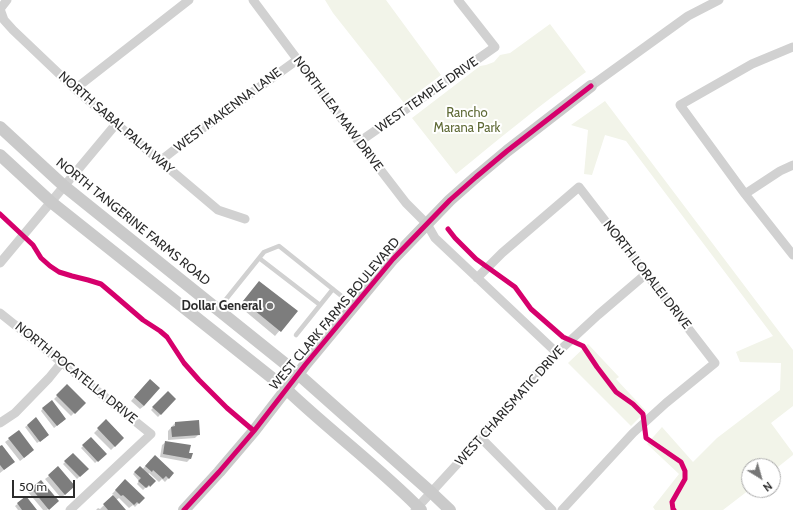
<!DOCTYPE html>
<html>
<head>
<meta charset="utf-8">
<style>
	body { margin:0 }
	#map { position:relative; width:793px; height:510px; overflow:hidden; background:#fff; font-family:Cabin,sans-serif }
	canvas { display:block }
	.north { position:absolute; left:741px; top:458px; width:40px; height:40px; box-sizing:border-box; background:#fff; border:1px solid #ababab; border-radius:50%; rotate:143deg; font-size:11px; font-weight:700; line-height:16px; text-align:center; color:#2c2c2c }
	.north::after { content:''; display:block; margin:auto; width:14px; height:18px; background:#767676; clip-path:polygon(50% 0,100% 100%,50% 72%,0 100%) }
	.scale { position:absolute; left:12px; top:480px; width:63px; height:18px; box-sizing:border-box; border:2px solid #2c2c2c; border-top:0; padding-left:5px; font-size:12px; line-height:14px; white-space:nowrap; color:#2c2c2c; -webkit-text-stroke:3px #fff; paint-order:stroke }
</style>
</head>
<body>
<div id="map">
<canvas width="793" height="510"></canvas>
<div class="north">N</div>
<div class="scale">50 m</div>
</div>
<script>
const g = document.querySelector('canvas').getContext('2d');
g.lineJoin = 'round';
function fill(path, color) {
  g.fillStyle = color;
  g.fill(path, 'evenodd');
}
function stroke(path, color, width, dash) {
  g.strokeStyle = color;
  g.lineWidth = width;
  g.lineCap = dash ? 'butt' : 'round';
  g.setLineDash(dash || []);
  g.stroke(path);
}
function label(font, color, halo, rows, align = 'center') {
  g.font = font + ' Cabin,sans-serif';
  g.lineWidth = 4;
  g.setLineDash([]);
  g.textBaseline = 'middle';
  g.strokeStyle = halo;
  g.fillStyle = color;
  for (const [text, x, y, turn = 0] of rows) {
    g.save();
    g.translate(x, y);
    g.rotate((+turn || 0) * Math.PI / 180);
    g.textAlign = isNaN(turn) ? turn : align;
    if (halo) g.strokeText(text, 0, 0);
    g.fillText(text, 0, 0);
    g.restore();
  }
}
fill(new Path2D(`
	M 325,0 L 386,0 L 441,75 L 404,103 L 333,13 Z
	M 550,24 L 586,72 C 541,104 499,139 456,174 L 412,118 L 480,66 L 486,65 L 494,62 L 500,55 L 510,53 Z
	M 605,101 L 793,350 L 793,406 L 771,423 L 793,453 L 793,455 L 773,471 L 773,466 L 749,466 L 749,490 L 723,510 L 655,510 L 653,507 L 679,474 L 647,444 L 662,427 L 693,462 L 717,438 L 780,390 L 781,363 L 740,362 L 736,352 L 773,336 L 626,141 L 605,135 L 592,175 L 584,174 L 588,130 L 571,125 Z
	M 588,344 L 619,377 L 616,379 L 646,411 L 631,426 L 568,363 Z`), '#f2f4e9');
fill(new Path2D(`
	M 255,287 L 296,311 L 275,336 L 239,306 Z
	M 146,384 L 144,406 L 140,409 L 131,401 Z
	M 67,386 L 84,403 L 71,416 L 54,399 Z
	M 168,392 L 175,399 L 158,417 L 151,410 Z
	M 43,408 L 63,421 L 54,428 L 41,411 Z
	M 106,421 L 123,438 L 111,450 L 94,433 Z
	M 198,421 L 199,434 L 195,438 L 168,440 L 168,431 L 175,423 Z
	M 28,425 L 46,437 L 37,443 L 25,427 Z
	M 91,438 L 105,454 L 95,463 L 81,448 Z
	M 9,439 L 29,454 L 20,461 L 5,442 Z
	M 166,442 L 188,453 L 191,458 L 187,462 L 160,457 L 162,445 Z
	M 0,448 L 10,465 L 0,473 Z
	M 73,454 L 87,469 L 77,479 L 63,464 Z
	M 151,459 L 173,473 L 165,482 L 162,479 L 159,482 L 149,473 L 148,475 L 154,481 L 147,488 L 146,487 L 143,490 L 137,484 L 139,481 L 133,474 L 140,467 L 142,470 Z
	M 49,476 L 70,490 L 61,498 L 45,479 Z
	M 125,480 L 143,498 L 135,507 L 133,505 L 129,508 L 119,498 L 116,500 L 125,510 L 96,510 L 98,508 L 100,509 L 114,495 L 112,494 Z
	M 41,481 L 54,504 L 47,510 L 43,510 L 28,492 Z
	M 26,497 L 36,510 L 18,510 L 15,506 Z`), '#0003');
fill(new Path2D(`
	M 259,281 L 298,311 L 281,332 L 243,301 Z
	M 150,379 L 160,388 L 144,406 L 134,397 Z
	M 67,384 L 86,403 L 75,414 L 56,395 Z
	M 168,391 L 176,399 L 161,415 L 152,407 Z
	M 52,400 L 66,419 L 57,426 L 42,408 Z
	M 36,417 L 49,435 L 40,442 L 27,425 Z
	M 106,419 L 124,438 L 115,447 L 97,428 Z
	M 199,420 L 200,435 L 172,437 L 171,427 L 175,426 L 175,422 Z
	M 19,430 L 34,450 L 24,458 L 8,438 Z
	M 91,437 L 107,454 L 98,462 L 82,445 Z
	M 165,441 L 191,445 L 189,453 L 193,453 L 191,459 L 163,454 Z
	M 2,445 L 15,462 L 4,470 L 0,465 L 0,446 Z
	M 73,453 L 89,469 L 80,477 L 64,461 Z
	M 155,455 L 174,473 L 169,479 L 166,476 L 163,479 L 153,470 L 152,472 L 145,466 Z
	M 58,466 L 75,486 L 65,495 L 48,475 Z
	M 140,466 L 156,481 L 150,487 L 149,485 L 146,488 L 138,481 L 141,478 L 134,472 Z
	M 125,479 L 145,498 L 139,504 L 137,502 L 134,505 L 123,495 L 121,496 L 115,490 Z
	M 41,480 L 59,501 L 49,510 L 31,488 Z
	M 113,495 L 126,510 L 108,510 L 103,504 Z
	M 26,496 L 37,510 L 22,510 L 17,503 Z`), '#7d7d7d');
stroke(new Path2D(`
	M 259,258 L 320,305
	M 219,308 L 264,252 L 279,246 L 354,306
	M 296,335 L 333,289`), '#d1d1d1', 4.5);
stroke(new Path2D(`
	M 7,0 L 0,9 L 4,20 L 13,30 L 75,89 L 218,210 L 245,219
	M 253,0 L 359,142 L 406,203 L 427,224 L 435,238 L 557,353
	M 793,47 L 752,64 L 680,105 L 745,194 L 793,255
	M 591,86 L 688,16 L 719,0
	M 75,89 L 189,0
	M 359,142 L 495,47 L 458,0
	M 160,161 L 192,136 L 297,60
	M 745,194 L 780,171 L 793,165
	M 0,263 L 116,124
	M 477,278 L 502,253 L 579,187 L 715,363 L 666,403 L 633,433 L 562,510
	M 0,313 L 151,434 L 70,510
	M 0,423 L 15,413 L 49,378 L 62,362
	M 481,438 L 552,510
	M 415,510 L 481,438 L 546,363 L 598,315 L 646,274`), '#d1d1d1', 9);
stroke(new Path2D(`
	M 0,127 L 64,186 L 298,374 L 432,493 L 450,510
	M 0,155 L 51,202 L 286,389 C 330,431 379,467 421,510
	M 184,510 L 219,472 L 254,431 L 305,365 L 393,259 L 450,200 L 476,177 L 507,151 L 591,86`), '#cacaca', 12);
stroke(new Path2D(`
	M 0,214 L 33,245 L 41,258 L 50,266 L 59,272 L 72,276 L 88,280 L 101,284 L 114,295 L 143,320 L 160,331 L 167,337 L 184,363 L 199,380 L 227,408 L 254,431
	M 448,229 L 455,238 L 476,259 L 515,287 L 531,309 L 563,337 L 583,346 L 597,367 L 616,392 L 633,404 L 643,414 L 646,438 L 681,462 L 685,471 L 685,479 L 672,502 L 673,509 L 674,510
	M 184,510 L 219,472 L 254,431 L 305,365 L 393,259 L 450,200 L 476,177 L 507,151 L 591,86`), '#d6006c', 5);
for (const [x, y, r, color] of [
	[270,306,4,"#767676"]
]) {
  const dot = new Path2D();
  dot.arc(x, y, r, 0, 2 * Math.PI);
  g.fillStyle = color;
  g.fill(dot);
  stroke(dot, '#fff', 1.5);
}
label('13px', '#2c2c2c', '#fff', [
	["WEST TEMPLE DRIVE",427,95,-35],
	["WEST MAKENNA LANE",228,110,-37],
	["NORTH LEA MAW DRIVE",338,114,53],
	["NORTH SABAL PALM WAY",116,123,41],
	["NORTH TANGERINE FARMS ROAD",133,222,39],
	["NORTH LORALEI DRIVE",647,275,52],
	["WEST CLARK FARMS BOULEVARD",335,314,-50],
	["NORTH POCATELLA DRIVE",76,373,39],
	["WEST CHARISMATIC DRIVE",510,406,-48]
]);
label('13px', '#5f6a36', '#fff', [
	["Rancho",467,113],
	["Marana Park",467,128]
]);
label('bold 13px', '#2c2c2c', '#fff', [
	["Dollar General",262,306]
], 'right');
</script>
</body>
</html>
